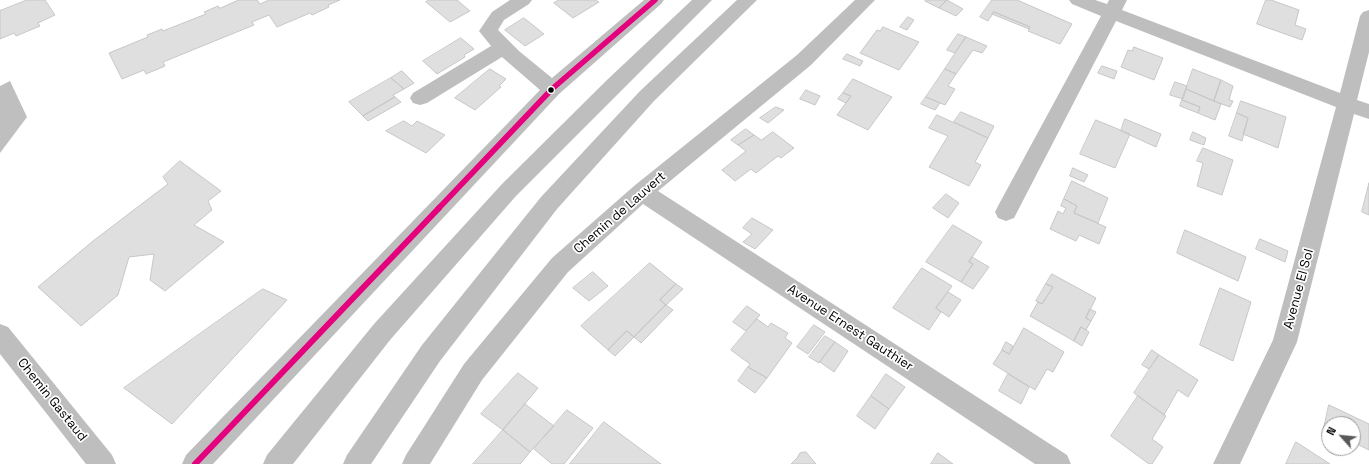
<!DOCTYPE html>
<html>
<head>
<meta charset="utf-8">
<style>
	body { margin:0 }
	#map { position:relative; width:1369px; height:464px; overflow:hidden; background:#fff; font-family:"Space Grotesk",sans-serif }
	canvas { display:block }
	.north { position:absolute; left:1321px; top:416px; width:40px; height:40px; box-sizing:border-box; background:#fff; border:1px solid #999; border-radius:50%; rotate:297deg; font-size:11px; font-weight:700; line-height:16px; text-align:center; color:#000 }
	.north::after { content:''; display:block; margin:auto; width:14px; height:18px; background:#595959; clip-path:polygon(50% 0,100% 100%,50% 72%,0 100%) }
</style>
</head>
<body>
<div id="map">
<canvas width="1369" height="464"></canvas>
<div class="north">N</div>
</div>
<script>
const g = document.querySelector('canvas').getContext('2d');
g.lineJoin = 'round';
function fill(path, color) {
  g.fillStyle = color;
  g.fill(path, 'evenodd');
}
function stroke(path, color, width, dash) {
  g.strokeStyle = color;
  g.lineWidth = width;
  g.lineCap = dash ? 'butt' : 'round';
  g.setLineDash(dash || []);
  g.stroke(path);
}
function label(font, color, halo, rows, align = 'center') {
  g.font = font + ' "Space Grotesk",sans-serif';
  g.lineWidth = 3.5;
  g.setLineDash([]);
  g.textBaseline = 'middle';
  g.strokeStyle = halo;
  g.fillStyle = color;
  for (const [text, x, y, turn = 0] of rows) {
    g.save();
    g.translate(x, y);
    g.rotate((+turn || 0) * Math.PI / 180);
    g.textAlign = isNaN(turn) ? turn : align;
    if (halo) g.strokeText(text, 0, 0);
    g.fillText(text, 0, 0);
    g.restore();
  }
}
fill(new Path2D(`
	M 10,81 L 27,117 L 0,153 L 0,86 Z`), '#bfbfbf');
const building = new Path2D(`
	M 27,0 L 45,0 L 55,15 L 38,23 L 40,26 L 16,36 L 14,33 L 0,39 L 0,11 Z
	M 239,0 L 257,0 L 260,4 L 269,0 L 340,0 L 328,5 L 329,7 L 312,15 L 310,13 L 277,27 L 269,15 L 252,22 L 254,25 L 163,62 L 165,66 L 146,74 L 144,70 L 122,79 L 109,53 L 148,37 L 147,35 L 162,29 L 163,31 L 206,14 L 204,12 L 218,6 L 220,8 Z
	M 429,0 L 457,0 L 470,11 L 450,22 L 426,2 Z
	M 559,0 L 595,0 L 599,2 L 573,18 L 554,3 Z
	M 926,0 L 947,0 L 939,8 L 925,1 Z
	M 947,0 L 963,9 L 956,16 L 939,8 Z
	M 992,0 L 1017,0 L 1072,24 L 1060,44 L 1028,31 L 1030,27 L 994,12 L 988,21 L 980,17 Z
	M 1266,0 L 1271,0 L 1299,10 L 1295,25 L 1306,29 L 1302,40 L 1257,24 Z
	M 994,12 L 1030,27 L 1029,29 L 992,14 Z
	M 908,17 L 914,20 L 907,30 L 900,27 Z
	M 524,18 L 544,34 L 525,46 L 505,30 Z
	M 883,27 L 919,42 L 899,70 L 860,53 L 877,30 L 880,31 Z
	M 958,34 L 966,37 L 955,53 L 947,50 Z
	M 966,37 L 987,46 L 982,53 L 973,50 L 956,74 L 945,69 Z
	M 461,38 L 474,49 L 464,55 L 465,57 L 437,74 L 423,61 Z
	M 1134,47 L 1163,58 L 1154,80 L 1121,67 L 1128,50 L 1132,51 Z
	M 847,54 L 863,61 L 860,66 L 843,59 Z
	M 1102,66 L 1117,71 L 1114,79 L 1098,73 Z
	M 490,69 L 506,79 L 499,86 L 501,87 L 475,110 L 455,98 Z
	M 945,69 L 956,74 L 948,86 L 955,89 L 945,105 L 926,97 Z
	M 1193,69 L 1221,80 L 1214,101 L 1186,89 Z
	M 402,71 L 414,83 L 404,89 L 391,78 Z
	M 391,78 L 404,89 L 393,95 L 395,97 L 363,116 L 349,102 Z
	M 853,79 L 892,97 L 868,130 L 837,115 L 851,96 L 843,93 Z
	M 1221,80 L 1233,86 L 1229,100 L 1233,101 L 1230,107 L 1214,101 Z
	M 1175,82 L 1187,86 L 1183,99 L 1170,95 Z
	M 1186,89 L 1221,104 L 1215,120 L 1198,113 L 1200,107 L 1182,100 Z
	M 806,90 L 820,96 L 815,105 L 800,99 Z
	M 843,93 L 851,96 L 846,103 L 838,99 Z
	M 395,97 L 401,102 L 368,121 L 363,116 Z
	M 926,97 L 940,103 L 935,110 L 921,104 Z
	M 1182,100 L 1200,107 L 1198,113 L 1180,106 Z
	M 1241,101 L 1286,117 L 1278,148 L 1243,134 L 1248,118 L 1237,113 Z
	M 776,107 L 784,110 L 768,123 L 760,118 Z
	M 961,112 L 994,126 L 988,138 L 954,122 Z
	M 1237,113 L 1248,118 L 1242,141 L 1229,136 Z
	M 937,115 L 988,138 L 975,162 L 981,165 L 969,186 L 929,167 L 948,136 L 929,128 Z
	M 1125,119 L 1161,134 L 1156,147 L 1121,131 Z
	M 1096,120 L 1130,134 L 1115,168 L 1080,154 Z
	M 404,121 L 412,126 L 417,121 L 445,135 L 426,153 L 386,131 Z
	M 746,129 L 754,135 L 738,145 L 731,140 Z
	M 773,132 L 794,148 L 781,158 L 778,156 L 756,173 L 751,169 L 735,181 L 722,170 L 746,151 L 738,145 L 754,135 L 761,140 Z
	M 1193,132 L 1206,138 L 1204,145 L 1190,140 Z
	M 1203,148 L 1233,160 L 1222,195 L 1197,186 L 1203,163 L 1197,161 Z
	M 180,161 L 221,191 L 208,201 L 212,210 L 194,225 L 224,242 L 165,291 L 150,280 L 154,254 L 129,257 L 118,295 L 81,326 L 38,287 L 93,241 L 168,184 L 163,177 Z
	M 1073,168 L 1088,175 L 1084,182 L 1070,176 Z
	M 1072,181 L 1108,198 L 1098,223 L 1074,213 L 1077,206 L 1064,199 Z
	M 1369,183 L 1369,215 L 1362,212 Z
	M 946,194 L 959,203 L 948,218 L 933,208 Z
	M 1064,199 L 1077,206 L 1074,213 L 1106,227 L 1099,244 L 1079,235 L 1076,241 L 1050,229 L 1058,211 L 1063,214 L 1066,208 L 1061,206 Z
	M 752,218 L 773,230 L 755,249 L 743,242 L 752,234 L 743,228 Z
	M 953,225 L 982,242 L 969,262 L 973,264 L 961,282 L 926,262 Z
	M 1185,230 L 1246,257 L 1238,281 L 1177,253 Z
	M 1260,239 L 1288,251 L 1285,262 L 1256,249 Z
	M 972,257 L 989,267 L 973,289 L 961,282 L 973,264 L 969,262 Z
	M 650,263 L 676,284 L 660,300 L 666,305 L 634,337 L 627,331 L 608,350 L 581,326 Z
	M 922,268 L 952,286 L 936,308 L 941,312 L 929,330 L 893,308 Z
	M 593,272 L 608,286 L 589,301 L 573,288 Z
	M 1052,274 L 1096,298 L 1086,318 L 1091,321 L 1086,330 L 1081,327 L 1074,341 L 1030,316 L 1038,302 L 1042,304 L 1053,287 L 1046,284 Z
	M 676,284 L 683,289 L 666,305 L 660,300 Z
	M 1046,284 L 1053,287 L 1042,304 L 1036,301 Z
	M 1220,288 L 1251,302 L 1233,361 L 1200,345 Z
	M 263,289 L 287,300 L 172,424 L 124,388 Z
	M 948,292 L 961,300 L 949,317 L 936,308 Z
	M 666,305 L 673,310 L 641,343 L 634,337 Z
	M 747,306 L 760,315 L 746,331 L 733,322 Z
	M 1090,309 L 1096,312 L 1091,321 L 1086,318 Z
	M 757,319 L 768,327 L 771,323 L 788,333 L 785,338 L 792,343 L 767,378 L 748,367 L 750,364 L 731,350 Z
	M 814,325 L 825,332 L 808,354 L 797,347 Z
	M 1081,327 L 1089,332 L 1082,346 L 1074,341 Z
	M 1024,328 L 1064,352 L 1053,372 L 1047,369 L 1035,390 L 993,364 L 1002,350 L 1009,354 Z
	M 627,331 L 634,337 L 615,356 L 608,350 Z
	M 825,336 L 835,342 L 819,363 L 809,357 Z
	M 835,342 L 848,351 L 834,372 L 820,362 Z
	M 1006,342 L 1013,346 L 1009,354 L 1002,350 Z
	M 1152,350 L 1159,355 L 1149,369 L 1142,365 Z
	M 1159,355 L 1198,380 L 1188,397 L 1178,390 L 1164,415 L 1134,393 Z
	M 748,367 L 767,378 L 755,393 L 738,381 Z
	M 518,373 L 538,388 L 503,430 L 481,414 Z
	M 886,374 L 905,387 L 889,409 L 871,396 Z
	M 1008,374 L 1029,387 L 1021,404 L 999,391 Z
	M 871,396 L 889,409 L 875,429 L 857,416 Z
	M 1138,396 L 1166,416 L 1152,439 L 1163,447 L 1152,464 L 1149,464 L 1111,436 Z
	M 525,404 L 554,426 L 530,452 L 503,430 Z
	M 1329,405 L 1369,424 L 1369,450 L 1353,442 L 1353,424 L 1329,424 L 1329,430 L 1324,428 Z
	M 567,410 L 593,428 L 564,464 L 552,464 L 534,449 Z
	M 604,422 L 661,464 L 570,464 Z
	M 503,430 L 530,452 L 520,464 L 473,464 Z
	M 1296,442 L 1330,464 L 1286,464 Z
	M 806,452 L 816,464 L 791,464 L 797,458 L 800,453 Z
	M 938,453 L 953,464 L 931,464 Z`);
fill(building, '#dfdfdf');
stroke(building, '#c7c7c7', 1);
fill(new Path2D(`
	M 510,0 L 532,0 L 529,4 L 504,20 L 498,30 L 519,51 L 552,78 L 644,0 L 664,0 L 661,4 L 559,94 L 213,464 L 182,464 L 186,455 L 540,90 L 502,57 L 427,103 L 420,105 L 413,103 L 410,98 L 413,93 L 491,46 L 479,31 L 492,12 Z
	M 855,0 L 875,0 L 811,65 L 658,191 L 1067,455 L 1071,464 L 1035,464 L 643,204 L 568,272 L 482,380 L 430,464 L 402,464 L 406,455 L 464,364 L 552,258 L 634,186 L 797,55 Z
	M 1069,0 L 1095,0 L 1107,4 L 1109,0 L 1127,0 L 1122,10 L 1340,93 L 1360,16 L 1363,12 L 1369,10 L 1369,52 L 1357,100 L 1369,104 L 1369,119 L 1354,114 L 1297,342 L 1240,464 L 1213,464 L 1273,340 L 1336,107 L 1116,21 L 1014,218 L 1006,221 L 998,218 L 995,212 L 998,206 L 1101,16 L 1072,4 Z
	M 0,324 L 8,327 L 112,455 L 116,464 L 86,464 L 0,354 Z`), '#bebebe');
fill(new Path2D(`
	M 692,0 L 712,0 L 516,196 L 390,340 L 293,464 L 263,464 L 267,455 L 374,324 L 502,184 L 608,79 Z
	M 737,0 L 757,0 L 654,101 L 557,209 L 440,361 L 371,464 L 343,464 L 347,455 L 422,345 L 541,197 L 640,91 Z`), '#bebebe');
stroke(new Path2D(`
	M 438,209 L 552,89 L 655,0`), '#e5007d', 5.5);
stroke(new Path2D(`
	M 195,464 L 439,208`), '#e5007d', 6);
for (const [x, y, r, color] of [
	[551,90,3.5,"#000"]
]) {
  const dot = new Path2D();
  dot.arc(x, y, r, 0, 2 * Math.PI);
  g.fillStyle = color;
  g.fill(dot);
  stroke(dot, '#fff', 1.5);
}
label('13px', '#000', '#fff', [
	["Chemin de Lauvert",620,213,-41],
	["Avenue El Sol",1299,289,-75],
	["Avenue Ernest Gauthier",850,328,33],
	["Chemin Gastaud",52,400,51]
]);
</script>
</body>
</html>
